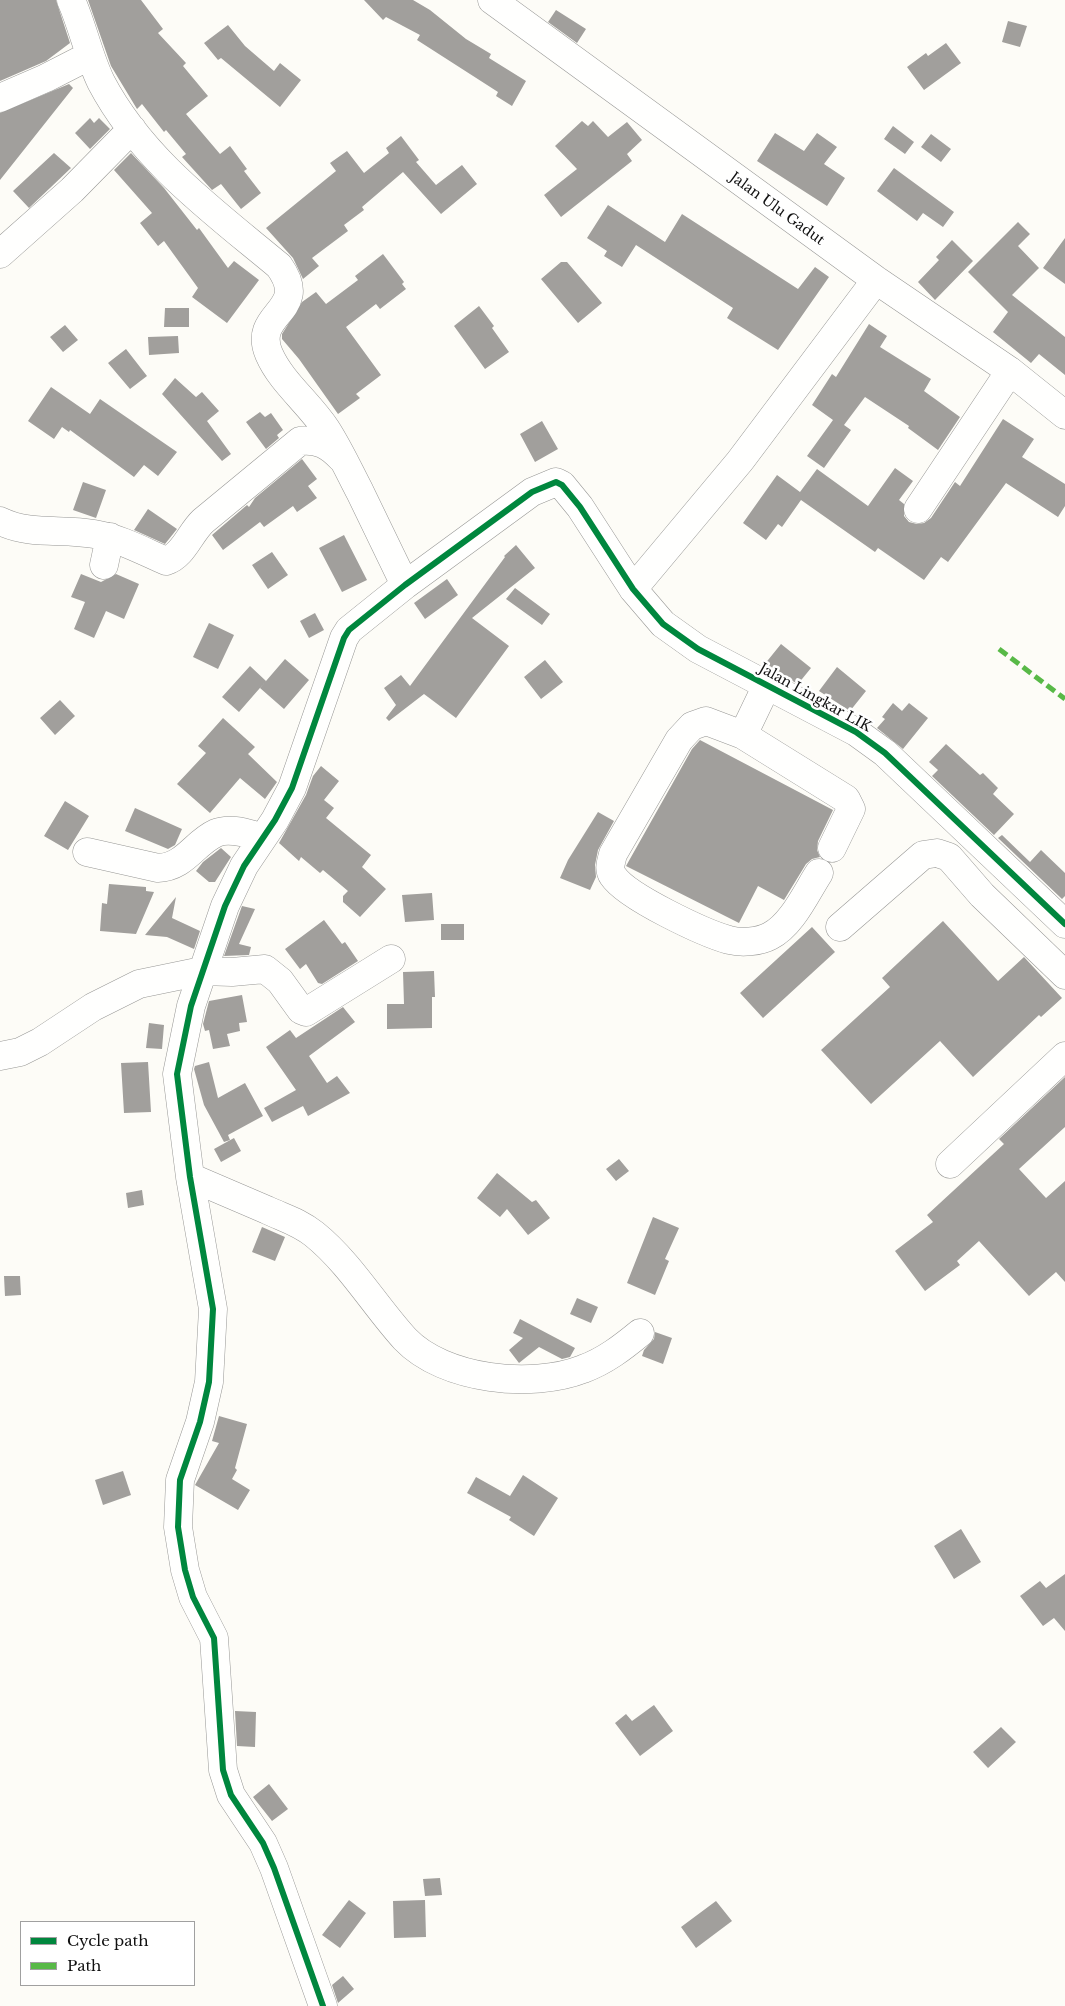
<!DOCTYPE html>
<html>
<head>
<meta charset="utf-8">
<style>
	body { margin:0 }
	#map { position:relative; width:1065px; height:2006px; overflow:hidden; background:#fdfcf7; font-family:"Libre Baskerville",serif }
	canvas { display:block }
	.legend { position:absolute; left:20px; top:1921px; width:175px; height:65px; box-sizing:border-box; background:#fff; border:1px solid #a0a0a0; margin:0; padding:6px 9px; list-style:none; font-size:15px; color:#111 }
	.legend li { display:flex; align-items:center; gap:10px; height:25px }
	.legend b { width:25px; border:1px solid #a0a0a0 }
</style>
</head>
<body>
<div id="map">
<canvas width="1065" height="2006"></canvas>
<ul class="legend">
<li><b style="height:6px;background:#00873e"></b>Cycle path</li>
<li><b style="height:6px;background:#58b947"></b>Path</li>
</ul>
</div>
<script>
const g = document.querySelector('canvas').getContext('2d');
g.lineJoin = 'round';
function fill(path, color) {
  g.fillStyle = color;
  g.fill(path, 'evenodd');
}
function stroke(path, color, width, dash) {
  g.strokeStyle = color;
  g.lineWidth = width;
  g.lineCap = dash ? 'butt' : 'round';
  g.setLineDash(dash || []);
  g.stroke(path);
}
function label(font, color, halo, rows, align = 'center') {
  g.font = font + ' "Libre Baskerville",serif';
  g.lineWidth = 5;
  g.setLineDash([]);
  g.textBaseline = 'middle';
  g.strokeStyle = halo;
  g.fillStyle = color;
  for (const [text, x, y, turn = 0] of rows) {
    g.save();
    g.translate(x, y);
    g.rotate((+turn || 0) * Math.PI / 180);
    g.textAlign = isNaN(turn) ? turn : align;
    if (halo) g.strokeText(text, 0, 0);
    g.fillText(text, 0, 0);
    g.restore();
  }
}
fill(new Path2D(`
	M 0,0 L 56,0 L 70,43 L 46,61 L 0,81 Z
	M 88,0 L 141,0 L 163,29 L 158,33 L 186,63 L 183,66 L 208,96 L 186,114 L 220,154 L 230,146 L 247,169 L 244,171 L 261,193 L 241,209 L 221,184 L 212,190 L 182,157 L 186,154 L 166,130 L 164,132 L 142,104 L 137,109 L 111,66 Z
	M 364,0 L 413,0 L 430,10 L 466,39 L 491,54 L 489,58 L 526,81 L 512,106 L 496,96 L 498,92 L 417,40 L 420,35 L 386,17 L 383,20 Z
	M 556,10 L 586,29 L 577,43 L 548,22 Z
	M 1008,21 L 1027,26 L 1020,47 L 1002,42 Z
	M 228,25 L 245,46 L 274,71 L 280,63 L 301,80 L 280,107 L 221,58 L 218,60 L 204,43 Z
	M 946,43 L 961,63 L 924,90 L 907,67 L 926,53 L 928,56 Z
	M 69,84 L 73,88 L 0,180 L 0,113 Z
	M 90,118 L 94,123 L 99,118 L 110,129 L 90,149 L 75,133 Z
	M 582,121 L 588,126 L 593,121 L 608,137 L 627,122 L 642,140 L 627,154 L 632,161 L 561,217 L 544,195 L 577,169 L 555,146 Z
	M 893,126 L 914,142 L 905,154 L 884,139 Z
	M 775,133 L 804,151 L 817,133 L 837,147 L 824,164 L 845,178 L 827,206 L 757,161 Z
	M 931,134 L 951,149 L 941,162 L 921,147 Z
	M 401,136 L 419,160 L 416,162 L 436,185 L 462,165 L 477,184 L 441,214 L 403,172 L 362,207 L 364,210 L 344,225 L 348,231 L 312,258 L 319,266 L 303,279 L 293,258 L 266,228 L 336,171 L 330,163 L 347,151 L 364,173 L 389,153 L 386,148 Z
	M 54,153 L 71,168 L 29,208 L 13,191 Z
	M 131,153 L 164,188 L 197,230 L 199,228 L 228,268 L 234,261 L 259,280 L 227,323 L 192,297 L 198,288 L 164,241 L 158,246 L 140,223 L 152,213 L 114,170 Z
	M 894,168 L 954,212 L 943,227 L 923,213 L 917,221 L 877,191 Z
	M 608,205 L 665,242 L 682,214 L 798,289 L 815,267 L 829,277 L 778,350 L 727,318 L 733,308 L 636,245 L 622,267 L 604,256 L 607,251 L 587,238 Z
	M 1018,222 L 1030,234 L 1018,246 L 1039,268 L 1012,295 L 1065,337 L 1065,375 L 1039,354 L 1031,363 L 993,332 L 1008,312 L 968,272 Z
	M 1065,238 L 1065,284 L 1043,268 Z
	M 952,240 L 973,261 L 935,300 L 918,282 L 939,260 L 936,257 Z
	M 383,254 L 404,282 L 402,284 L 406,289 L 380,309 L 376,304 L 346,327 L 381,375 L 356,394 L 360,398 L 338,414 L 299,359 L 282,339 L 282,334 L 302,302 L 316,292 L 326,304 L 358,280 L 355,276 Z
	M 561,262 L 567,262 L 602,303 L 578,323 L 541,279 Z
	M 479,306 L 494,326 L 492,328 L 509,352 L 485,369 L 454,326 Z
	M 165,308 L 189,308 L 189,327 L 164,327 Z
	M 869,324 L 887,336 L 880,347 L 931,379 L 924,391 L 960,417 L 938,450 L 908,428 L 909,426 L 865,397 L 844,425 L 851,430 L 824,468 L 807,456 L 833,420 L 812,405 L 832,374 L 836,377 Z
	M 65,325 L 78,340 L 63,352 L 50,337 Z
	M 178,336 L 179,353 L 149,355 L 148,337 Z
	M 126,349 L 147,376 L 130,389 L 108,363 Z
	M 175,378 L 196,397 L 202,392 L 219,411 L 207,421 L 231,454 L 222,461 L 162,394 Z
	M 51,387 L 90,414 L 100,399 L 177,452 L 158,476 L 144,465 L 134,477 L 70,430 L 69,432 L 62,427 L 54,439 L 28,421 Z
	M 260,412 L 265,417 L 271,413 L 283,430 L 277,435 L 279,438 L 266,449 L 246,422 Z
	M 1003,419 L 1034,439 L 1022,457 L 1065,484 L 1065,506 L 1058,517 L 1006,483 L 948,562 L 941,557 L 924,580 L 878,548 L 875,552 L 801,500 L 782,527 L 778,524 L 766,540 L 743,523 L 777,475 L 800,492 L 817,469 L 868,506 L 895,468 L 913,481 L 899,500 L 904,504 L 904,516 L 909,522 L 917,524 L 924,523 L 931,518 L 955,482 L 960,486 Z
	M 542,421 L 558,449 L 535,462 L 520,434 Z
	M 302,459 L 317,479 L 308,486 L 317,498 L 297,512 L 293,506 L 264,527 L 260,522 L 223,550 L 212,535 L 247,505 L 249,507 L 255,498 Z
	M 83,482 L 106,490 L 96,518 L 73,510 Z
	M 148,509 L 177,529 L 165,544 L 134,530 Z
	M 344,535 L 367,580 L 342,592 L 319,548 Z
	M 516,545 L 535,568 L 472,618 L 509,646 L 456,718 L 424,694 L 389,721 L 386,718 L 396,705 L 384,688 L 401,675 L 410,686 L 505,557 L 504,556 Z
	M 272,552 L 288,575 L 268,589 L 252,565 Z
	M 81,574 L 101,582 L 116,574 L 139,584 L 124,619 L 106,611 L 94,638 L 74,629 L 85,602 L 71,597 Z
	M 447,579 L 458,595 L 425,619 L 414,603 Z
	M 515,588 L 550,614 L 542,625 L 506,599 Z
	M 315,613 L 324,630 L 309,638 L 300,621 Z
	M 209,623 L 234,635 L 218,669 L 193,657 Z
	M 781,644 L 811,668 L 798,684 L 764,665 Z
	M 285,659 L 309,680 L 284,709 L 260,688 Z
	M 545,660 L 563,682 L 541,699 L 524,677 Z
	M 250,666 L 266,681 L 239,712 L 222,697 Z
	M 837,667 L 866,691 L 850,711 L 819,691 Z
	M 60,700 L 75,716 L 55,735 L 40,718 Z
	M 893,703 L 902,711 L 909,703 L 928,718 L 903,749 L 877,728 L 885,719 L 882,717 Z
	M 223,718 L 255,747 L 248,754 L 277,782 L 265,799 L 240,778 L 210,813 L 177,784 L 206,753 L 198,746 Z
	M 700,740 L 833,810 L 818,841 L 817,850 L 820,857 L 812,859 L 806,864 L 784,900 L 758,886 L 739,923 L 626,866 L 692,749 Z
	M 946,744 L 980,775 L 983,773 L 998,788 L 993,794 L 1014,814 L 994,835 L 932,776 L 938,770 L 929,762 Z
	M 321,766 L 339,781 L 324,800 L 334,808 L 326,818 L 371,855 L 362,867 L 386,889 L 360,917 L 343,902 L 343,896 L 348,891 L 323,870 L 320,873 L 301,857 L 299,861 L 279,843 L 306,795 L 313,776 Z
	M 65,801 L 89,816 L 68,850 L 44,836 Z
	M 135,808 L 182,829 L 175,845 L 168,849 L 125,831 Z
	M 598,812 L 614,821 L 598,850 L 595,865 L 596,877 L 590,890 L 560,878 L 568,860 Z
	M 1002,835 L 1030,862 L 1041,850 L 1065,873 L 1065,896 L 1062,899 L 998,838 Z
	M 221,848 L 231,857 L 215,882 L 209,882 L 196,871 L 203,862 Z
	M 109,884 L 146,887 L 146,891 L 154,892 L 136,934 L 100,931 L 102,903 L 107,904 Z
	M 432,893 L 434,920 L 405,922 L 402,895 Z
	M 176,897 L 172,918 L 200,931 L 194,949 L 167,937 L 145,935 Z
	M 242,906 L 255,909 L 239,944 L 251,947 L 249,955 L 224,956 Z
	M 324,920 L 342,944 L 345,942 L 358,961 L 322,984 L 318,983 L 306,964 L 300,969 L 285,949 Z
	M 943,921 L 998,981 L 1024,957 L 1062,998 L 1041,1017 L 1039,1015 L 973,1077 L 940,1041 L 871,1104 L 821,1050 L 890,987 L 882,978 Z
	M 441,924 L 464,924 L 464,940 L 441,940 Z
	M 812,927 L 835,952 L 763,1018 L 740,993 Z
	M 434,971 L 435,997 L 432,997 L 432,1028 L 387,1029 L 387,1004 L 404,1004 L 403,972 Z
	M 242,995 L 247,1022 L 239,1023 L 240,1031 L 227,1034 L 230,1046 L 213,1049 L 209,1030 L 205,1031 L 203,1024 L 209,1001 Z
	M 343,1007 L 355,1022 L 309,1056 L 327,1083 L 337,1076 L 350,1093 L 308,1116 L 303,1106 L 272,1122 L 264,1108 L 296,1090 L 266,1047 L 290,1030 L 296,1038 Z
	M 149,1023 L 164,1025 L 162,1049 L 146,1048 Z
	M 148,1062 L 151,1112 L 124,1113 L 121,1063 Z
	M 209,1062 L 218,1098 L 245,1083 L 263,1116 L 228,1135 L 230,1140 L 224,1142 L 204,1105 L 194,1069 L 195,1066 Z
	M 1065,1077 L 1065,1127 L 1019,1169 L 1046,1198 L 1065,1181 L 1065,1282 L 1056,1272 L 1029,1296 L 979,1241 L 957,1261 L 960,1265 L 925,1291 L 895,1251 L 933,1222 L 927,1215 L 1004,1144 L 999,1139 Z
	M 234,1138 L 241,1151 L 221,1162 L 214,1149 Z
	M 619,1159 L 629,1171 L 616,1181 L 606,1169 Z
	M 497,1173 L 532,1202 L 536,1200 L 550,1218 L 528,1235 L 507,1209 L 500,1217 L 477,1198 Z
	M 142,1190 L 144,1205 L 128,1208 L 126,1193 Z
	M 653,1217 L 679,1228 L 665,1259 L 669,1261 L 655,1295 L 627,1283 Z
	M 262,1227 L 285,1237 L 275,1261 L 252,1252 Z
	M 4,1276 L 20,1276 L 21,1295 L 5,1296 Z
	M 577,1298 L 598,1307 L 591,1323 L 570,1314 Z
	M 520,1319 L 575,1348 L 570,1357 L 562,1359 L 539,1347 L 519,1363 L 509,1350 L 523,1338 L 513,1333 Z
	M 655,1332 L 672,1338 L 663,1364 L 642,1356 L 644,1350 L 654,1339 Z
	M 219,1416 L 247,1424 L 235,1468 L 237,1470 L 232,1479 L 250,1490 L 238,1510 L 195,1485 L 219,1443 L 212,1441 Z
	M 123,1471 L 131,1495 L 103,1505 L 95,1480 Z
	M 523,1475 L 558,1498 L 534,1536 L 509,1520 L 511,1517 L 467,1493 L 476,1477 L 510,1496 Z
	M 961,1529 L 981,1562 L 954,1579 L 934,1546 Z
	M 1065,1574 L 1065,1631 L 1054,1618 L 1043,1626 L 1020,1596 L 1040,1581 L 1046,1588 Z
	M 654,1705 L 673,1731 L 640,1756 L 615,1723 L 626,1714 L 632,1721 Z
	M 235,1711 L 256,1712 L 255,1747 L 237,1746 Z
	M 1001,1727 L 1016,1742 L 988,1768 L 973,1752 Z
	M 269,1784 L 288,1809 L 272,1821 L 253,1797 Z
	M 440,1878 L 442,1895 L 425,1896 L 423,1879 Z
	M 349,1900 L 366,1913 L 340,1948 L 322,1935 Z
	M 425,1900 L 426,1937 L 394,1938 L 393,1901 Z
	M 716,1901 L 732,1921 L 696,1948 L 681,1927 Z
	M 343,1976 L 354,1989 L 338,2003 L 332,1985 Z`), '#a19f9c');
const minor = new Path2D(`
	M 71,0 C 83,27 88,55 101,82 C 142,160 213,211 279,266 C 312,312 251,312 269,354 C 281,382 309,403 326,429 C 339,449 349,471 360,492 C 375,523 390,554 405,585
	M 492,0 L 876,280 L 1010,371 L 1065,415
	M 0,98 L 46,78 L 89,56
	M 0,254 L 72,190 L 132,129
	M 918,509 L 1010,371
	M 0,521 C 31,536 61,528 94,534 C 119,538 143,551 166,561 C 183,556 190,533 203,521 L 300,441 C 318,439 329,445 341,458
	M 104,565 L 110,537
	M 633,589 L 740,461 L 876,280
	M 743,735 L 767,685
	M 87,852 L 158,868 C 185,867 194,843 216,833 C 230,827 249,834 262,837
	M 819,873 C 806,893 792,925 770,936 C 759,942 741,943 729,940 C 704,933 627,897 613,876 C 608,869 611,863 613,854 L 679,740 L 692,726 L 706,721 L 743,735 L 846,799 L 851,809 L 832,848
	M 840,927 L 923,855 L 937,853 L 949,857 L 982,895 L 1065,975
	M 0,1056 L 20,1052 L 40,1042 L 93,1007 L 139,984 L 202,971 L 232,972 L 265,969 L 280,981 L 301,1010 L 306,1012 L 391,959
	M 950,1164 L 1065,1056
	M 190,1177 C 216,1188 241,1199 267,1210 C 284,1218 299,1222 314,1234 C 350,1263 374,1305 405,1339 C 444,1380 532,1389 583,1369 C 605,1361 623,1347 640,1333
	M 323,2006 L 274,1868 L 263,1843 L 231,1795 L 223,1770 L 214,1638 L 193,1597 L 185,1570 L 178,1527 L 180,1480 L 200,1422 L 209,1382 L 213,1309 L 190,1177 L 177,1074 L 191,1006 L 225,906 L 244,866 L 275,820 L 292,788 L 344,638 L 349,630 L 405,585 L 532,492 L 556,482 L 562,485 L 580,507 L 633,589 L 663,624 L 698,649 L 856,732 L 885,753 L 1065,924`);
stroke(minor, '#979795', 29);
stroke(minor, '#fffffe', 28);
stroke(new Path2D(`
	M 999,649 L 1065,699`), '#58b947', 5, [10, 5]);
stroke(new Path2D(`
	M 323,2006 L 274,1868 L 263,1843 L 231,1795 L 223,1770 L 214,1638 L 193,1597 L 185,1570 L 178,1527 L 180,1480 L 200,1422 L 209,1382 L 213,1309 L 190,1177 L 177,1074 L 191,1006 L 225,906 L 244,866 L 275,820 L 292,788 L 344,638 L 349,630 L 405,585 L 532,492 L 556,482 L 562,485 L 580,507 L 633,589 L 663,624 L 698,649 L 856,732 L 885,753 L 1065,924`), '#00873e', 6);
label('14px', '#111', '#fff', [
	["Jalan Ulu Gadut",777,209,36],
	["Jalan Lingkar LIK",815,698,29]
]);
</script>
</body>
</html>
